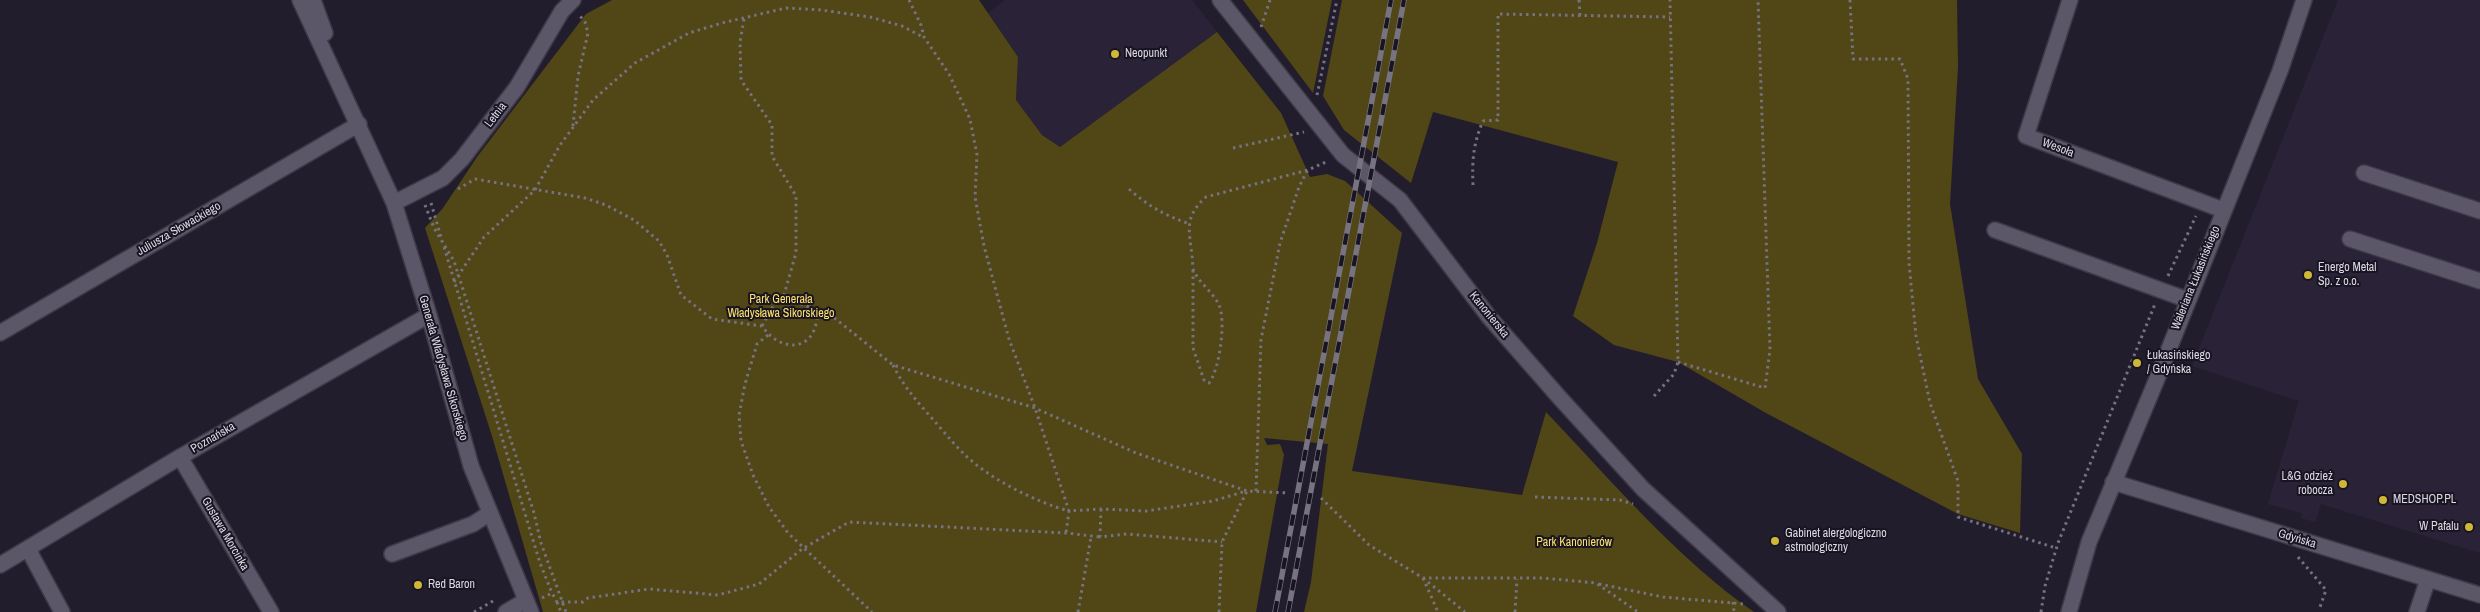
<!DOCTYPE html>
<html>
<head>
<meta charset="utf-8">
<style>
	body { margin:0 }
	canvas { display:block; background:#221d2c }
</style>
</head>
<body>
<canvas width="2480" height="612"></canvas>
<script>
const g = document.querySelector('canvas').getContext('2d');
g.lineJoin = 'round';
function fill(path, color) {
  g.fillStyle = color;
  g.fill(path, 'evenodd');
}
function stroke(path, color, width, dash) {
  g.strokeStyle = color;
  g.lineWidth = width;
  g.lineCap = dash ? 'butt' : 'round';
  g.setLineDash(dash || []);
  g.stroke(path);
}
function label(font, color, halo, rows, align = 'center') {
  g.font = font + ' "Archivo Narrow",sans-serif';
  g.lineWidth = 4;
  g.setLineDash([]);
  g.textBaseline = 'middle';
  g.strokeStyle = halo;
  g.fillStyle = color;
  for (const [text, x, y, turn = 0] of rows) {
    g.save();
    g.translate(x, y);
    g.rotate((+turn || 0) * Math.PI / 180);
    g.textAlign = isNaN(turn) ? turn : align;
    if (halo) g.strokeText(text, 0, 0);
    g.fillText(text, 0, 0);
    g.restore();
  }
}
fill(new Path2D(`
	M 1005,0 L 1192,0 L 1217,32 L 1060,147 L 1042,135 L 1016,100 L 1018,57 L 988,13 Z
	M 2338,0 L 2480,0 L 2480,553 L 2321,504 L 2315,522 L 2301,518 L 2302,513 L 2268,504 L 2299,401 L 2192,366 Z`), '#2a2338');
fill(new Path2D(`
	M 612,0 L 979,0 L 1018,57 L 1016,100 L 1042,135 L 1060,147 L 1217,32 L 1281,113 L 1310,177 L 1327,174 L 1345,181 L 1402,233 L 1352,471 L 1522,495 L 1546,412 C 1610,479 1677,559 1754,612 L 1304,612 L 1311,582 L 1328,444 L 1264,438 L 1267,445 L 1280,444 L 1284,455 L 1256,612 L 543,612 L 492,436 L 425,228 L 443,208 L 477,157 L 586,14 Z
	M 1243,0 L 1332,0 L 1313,93 Z
	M 1342,0 L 1957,0 L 1958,67 L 1950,204 L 1978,379 L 2022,454 L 2020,533 L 1958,514 L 1766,413 L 1678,362 L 1614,345 L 1573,316 L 1597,243 L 1618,162 L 1433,112 L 1411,183 L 1344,130 L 1323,96 Z`), '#504616');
const minor = new Path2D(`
	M 300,0 L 394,203 L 429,315 L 471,466 L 531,612
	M 313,0 L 325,33
	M 1220,0 L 1343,155 L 1400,200 L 1489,317 L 1559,397 L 1643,489 L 1778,612
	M 2070,0 L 2026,136 L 2223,210
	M 2364,173 L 2480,211
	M 394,203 L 443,178 L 462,159 L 517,87 L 562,11 L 573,0
	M 1995,230 L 2188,300
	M 2350,239 L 2480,281
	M 0,333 L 359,124
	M 180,457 L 271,612
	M 2113,482 L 2480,595
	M 28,549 L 62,612
	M 392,554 L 473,524 L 490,513
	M 0,565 L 180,457 L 429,315
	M 506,612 L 525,601
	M 2069,612 L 2089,542 L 2159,374 L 2280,71 L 2304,0
	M 2417,612 L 2428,579`);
stroke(minor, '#3d3946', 18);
stroke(new Path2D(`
	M 909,0 L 921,25 L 924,37 L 949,74 L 970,119 L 977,155 L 975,197 L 984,246 L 1009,339 L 1035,408 L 1069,511 L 1101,509 L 1146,511 L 1213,501 L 1246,491
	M 1579,0 L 1580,16
	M 1850,0 L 1853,59 L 1900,59 L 1908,79 L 1909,263 L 1916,336 L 1930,403 L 1958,481 L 1958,517 L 2056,548
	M 744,19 L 740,42 L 741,80 L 772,125 L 772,156 L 796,196 L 796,253 L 782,302
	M 1261,27 L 1270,0
	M 1317,95 L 1337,0
	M 573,126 L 578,76 L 588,33 L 585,22 L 580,16
	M 1233,148 L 1304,132
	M 1473,185 C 1472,161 1473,144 1483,121 L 1498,120 L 1498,14 L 1670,17
	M 458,189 L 475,179 L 585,198 L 606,205 L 634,220 L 659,241 L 667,255 L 681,295 L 712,319 L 762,326 C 782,355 818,351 817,312 L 832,316 L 893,365 L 1035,408 L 1136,453 L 1247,491
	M 1129,189 C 1148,206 1166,216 1190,224
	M 431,203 L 441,237
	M 425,205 L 434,228 L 454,261 L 534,513 L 541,543 L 566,612
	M 444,247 L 540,563 L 552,593
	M 1193,270 L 1193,348 L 1204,380 L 1209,383 C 1220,369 1226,320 1219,305 C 1213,292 1199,283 1194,271 C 1192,268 1193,260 1192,256 C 1189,229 1184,217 1206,197 L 1308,170 L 1328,161
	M 2168,276 L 2196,216
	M 454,282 L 484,237 L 535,190 L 560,145 L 593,100 L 635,63 L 689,33 L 722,23 L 786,8 L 821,10 L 870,17 L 902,26 L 923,37
	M 762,326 L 775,303 C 792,301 803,302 817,312
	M 768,335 L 757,344 L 745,384 L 739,415 L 741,441 L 753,475 L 769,507 L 788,533 L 872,612
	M 1678,362 L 1765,388 L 1770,350 L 1758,0
	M 893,365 C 902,384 915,399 929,415 C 940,427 950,440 962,452 C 986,477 1035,502 1069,511 L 1066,533
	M 1654,396 L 1674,374 L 1678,362 L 1670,0
	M 1256,491 L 1261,340 L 1280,243 L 1299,187 L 1308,169
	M 1535,497 L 1620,500 L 1633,504
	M 1321,498 L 1369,545 L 1423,578 L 1543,578 L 1596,583 L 1638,612
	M 1101,509 L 1100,537 L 1127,534 L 1222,542
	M 2298,557 L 2326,590 L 2319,610
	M 1423,578 L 1465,612
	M 1423,578 L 1438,612
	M 1599,584 L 1663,597 L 1744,604
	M 542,598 L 552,593 L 557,602 L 583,602 L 588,598 L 649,589 L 718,595 L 759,584 L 802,549 L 849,522 L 1066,533 L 1100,537
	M 557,602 L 561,612
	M 1733,602 L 1734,612
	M 474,612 L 493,601
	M 1078,612 L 1091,537
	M 1219,612 L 1222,542 L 1247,491 L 1288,493
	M 1515,612 L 1517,579
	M 2041,612 L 2045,586 L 2058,543 L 2155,304`), '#76727f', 3, [2.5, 4]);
stroke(minor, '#5b5668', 15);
const rail = new Path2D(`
	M 1275,612 L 1391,0
	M 1288,612 L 1404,0`);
stroke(rail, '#777380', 5.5);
stroke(rail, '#181422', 4, [11]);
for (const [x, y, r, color] of [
	[1115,54,5,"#d1b736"],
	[2308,275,5,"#d1b736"],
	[2137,363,5,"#d1b736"],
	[2343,484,5,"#d1b736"],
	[2383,500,5,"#d1b736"],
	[2469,527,5,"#d1b736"],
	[1775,541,5,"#d1b736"],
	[418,585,5,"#d1b736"]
]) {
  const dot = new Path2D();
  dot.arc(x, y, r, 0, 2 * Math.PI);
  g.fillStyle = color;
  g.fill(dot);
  stroke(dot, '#181422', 2);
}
label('12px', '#dcd9e4', '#181422', [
	["Neopunkt",1125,54],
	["Energo Metal",2318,268],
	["Sp. z o.o.",2318,282],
	["Łukasińskiego",2147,356],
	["/ Gdyńska",2147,370],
	["L&G odzież",2333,477,"right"],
	["robocza",2333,491,"right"],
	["MEDSHOP.PL",2393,500],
	["W Pafalu",2459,527,"right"],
	["Gabinet alergologiczno",1785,534],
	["astmologiczny",1785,548],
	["Red Baron",428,585]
], 'left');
label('12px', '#dcd9e4', '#181422', [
	["Letnia",496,115,-53],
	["Wesoła",2058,148,21],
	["Juliusza Słowackiego",179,229,-30],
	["Waleriana Łukasińskiego",2196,278,-68],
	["Kanonierska",1489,315,51],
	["Generała Władysława Sikorskiego",443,368,74],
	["Poznańska",213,438,-30],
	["Gustawa Morcinka",225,534,60],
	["Gdyńska",2297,539,17]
]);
label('12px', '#fce26b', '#181422', [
	["Park Generała",781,300],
	["Władysława Sikorskiego",781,314],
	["Park Kanonierów",1574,543]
]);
</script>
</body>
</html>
